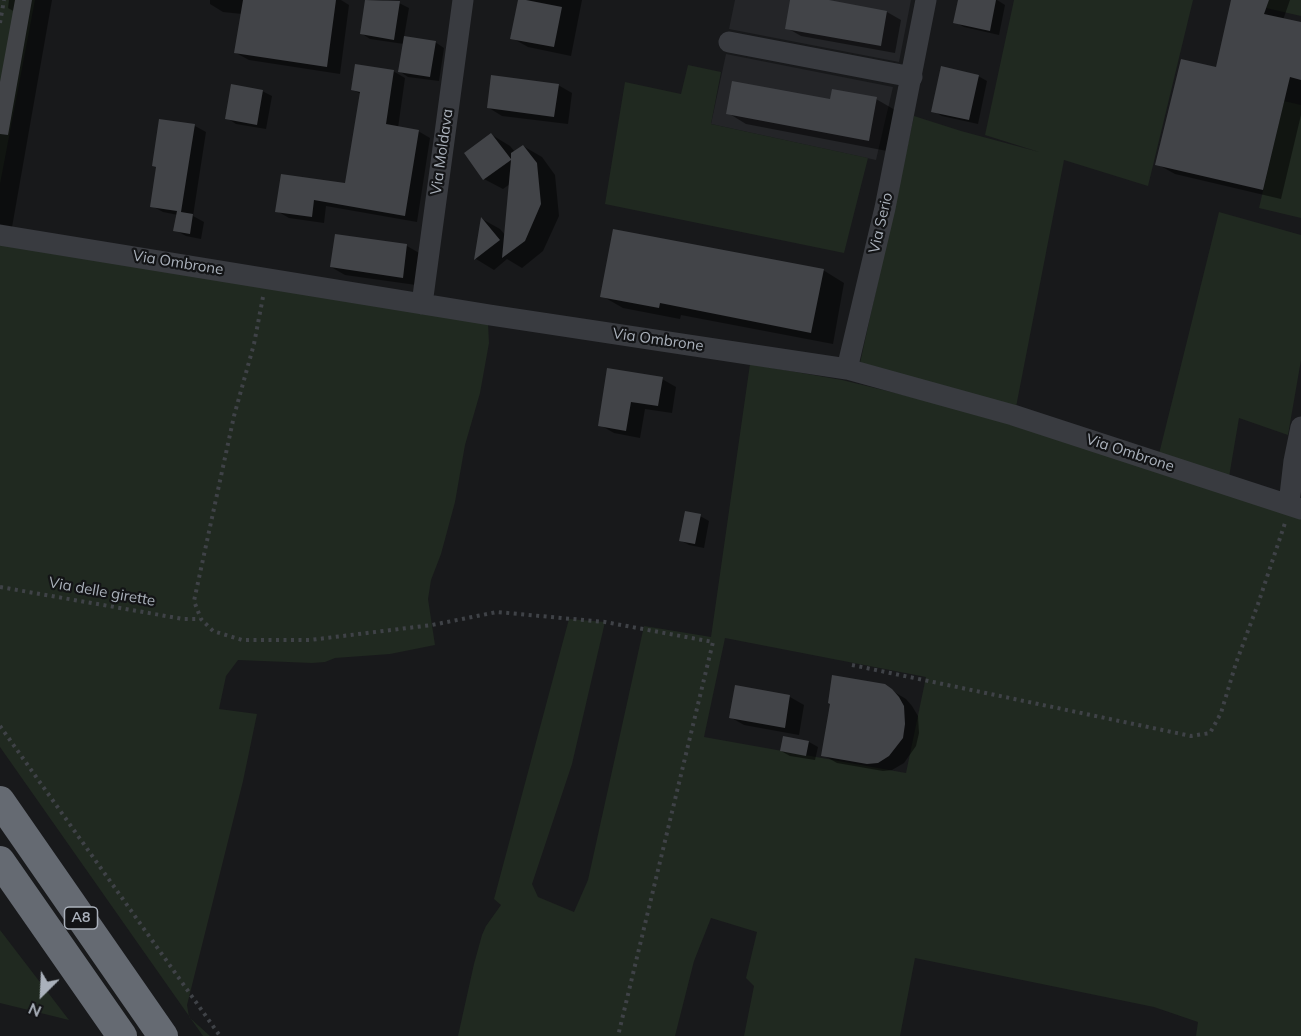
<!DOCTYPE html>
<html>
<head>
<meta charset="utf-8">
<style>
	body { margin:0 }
	#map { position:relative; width:1301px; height:1036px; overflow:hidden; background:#18191b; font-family:Mulish,sans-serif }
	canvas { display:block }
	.north { position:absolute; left:12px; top:964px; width:60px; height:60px; -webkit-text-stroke:4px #131416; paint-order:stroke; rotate:204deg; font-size:16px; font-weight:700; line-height:24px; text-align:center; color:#aab1bb }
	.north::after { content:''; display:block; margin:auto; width:21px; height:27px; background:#aab1bb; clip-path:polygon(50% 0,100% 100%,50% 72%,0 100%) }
</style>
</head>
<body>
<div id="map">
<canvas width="1301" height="1036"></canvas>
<div class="north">N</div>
</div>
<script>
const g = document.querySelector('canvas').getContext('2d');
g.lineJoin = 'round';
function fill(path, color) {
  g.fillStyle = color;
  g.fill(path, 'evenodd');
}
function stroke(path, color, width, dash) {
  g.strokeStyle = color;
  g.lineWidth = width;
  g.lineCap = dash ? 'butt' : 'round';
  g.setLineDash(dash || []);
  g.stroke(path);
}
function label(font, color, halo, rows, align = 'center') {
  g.font = font + ' Mulish,sans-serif';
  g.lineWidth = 4.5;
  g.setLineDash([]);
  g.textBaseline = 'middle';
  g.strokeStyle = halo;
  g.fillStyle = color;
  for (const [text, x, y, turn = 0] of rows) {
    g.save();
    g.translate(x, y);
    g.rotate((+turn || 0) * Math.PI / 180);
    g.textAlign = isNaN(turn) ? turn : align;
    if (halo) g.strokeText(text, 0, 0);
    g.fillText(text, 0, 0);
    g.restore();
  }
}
fill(new Path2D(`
	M 735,0 L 911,0 L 899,62 L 729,29 Z
	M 726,54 L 893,87 L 876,160 L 711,124 Z`), '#242528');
fill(new Path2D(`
	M 0,0 L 35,0 L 0,184 Z
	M 1014,0 L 1193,0 L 1148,186 L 1064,160 L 1016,407 L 860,363 L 914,116 L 961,131 L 1039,152 L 985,135 Z
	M 1269,0 L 1301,0 L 1301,16 L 1266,8 Z
	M 688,65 L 721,72 L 711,124 L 868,158 L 844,253 L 605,204 L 625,82 L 681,94 Z
	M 1284,101 L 1301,105 L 1301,218 L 1259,208 Z
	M 1219,212 L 1301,235 L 1301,360 L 1288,435 L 1239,418 L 1229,477 L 1159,454 Z
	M 0,240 L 488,323 L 489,343 L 480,393 L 465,445 L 455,502 L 441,554 L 431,580 L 428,599 L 435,645 L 390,654 L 335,658 L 325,662 L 312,663 L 238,660 L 226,676 L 219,709 L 257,714 L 243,781 L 187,1005 L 189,1017 L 210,1036 L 203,1036 L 0,747 Z
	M 750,364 L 842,380 L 1011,421 L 1301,519 L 1301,1036 L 1196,1036 L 1198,1022 L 1154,1007 L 915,958 L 900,1036 L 744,1036 L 754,986 L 746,978 L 757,932 L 711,918 L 694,961 L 675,1036 L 458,1036 L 474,964 L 482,935 L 486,926 L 501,905 L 494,899 L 569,619 L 605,622 L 572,764 L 532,884 L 538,897 L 574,912 L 588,880 L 644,626 L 711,637 ZM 725,638 L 926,677 L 906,773 L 704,737 Z
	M 0,930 L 69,1020 L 0,1003 Z`), '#202920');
fill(new Path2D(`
	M 9,0 L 52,0 L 11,233 L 0,231 L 0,90 L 15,12 L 8,8 Z
	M 210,0 L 341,0 L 349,5 L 340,74 L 249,60 L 236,53 L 242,14 L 223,12 L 210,4 Z
	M 367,0 L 382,0 L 399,3 L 409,8 L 404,37 L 435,42 L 444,48 L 439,81 L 408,77 L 399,71 L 404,44 L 370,39 L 361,33 Z
	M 520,0 L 582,0 L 571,56 L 528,47 L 512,38 Z
	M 792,0 L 821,0 L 887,12 L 901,20 L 895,53 L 801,36 L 787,28 Z
	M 959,0 L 997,0 L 1005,5 L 999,35 L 964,27 L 955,22 Z
	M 1236,0 L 1290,0 L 1283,20 L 1301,24 L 1301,115 L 1281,199 L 1175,174 L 1157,164 L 1217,69 Z
	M 393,71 L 405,78 L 398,128 L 418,131 L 430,138 L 417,222 L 326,206 L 324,223 L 289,218 L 277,211 L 347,185 L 361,94 L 353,90 Z
	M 978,76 L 987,81 L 978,124 L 942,116 L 933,111 Z
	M 558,85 L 572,93 L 568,124 L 502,116 L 489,108 Z
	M 262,91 L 272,96 L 266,129 L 236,124 L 227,118 Z
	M 876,99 L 895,110 L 887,151 L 746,124 L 728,113 L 831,101 Z
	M 195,126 L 206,132 L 193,216 L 204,222 L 201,239 L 186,236 L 175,230 L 178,215 L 163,212 L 152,206 L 158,168 L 153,166 Z
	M 492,135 L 510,146 L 515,152 L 523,146 L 542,157 L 555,175 L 559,216 L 543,251 L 522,268 L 507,259 L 494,270 L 476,259 L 482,219 L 500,229 L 506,236 L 510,184 L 503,189 L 484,179 Z
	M 336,236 L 407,246 L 421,254 L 416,285 L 345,275 L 331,267 Z
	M 823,270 L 844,283 L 833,344 L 681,315 L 680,319 L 623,308 L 602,296 Z
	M 662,379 L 676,387 L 672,413 L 645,409 L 640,438 L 614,433 L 600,425 Z
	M 700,516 L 709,521 L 704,548 L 689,545 L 680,540 Z
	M 884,686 L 906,699 L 912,706 L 918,716 L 919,733 L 916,746 L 904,763 L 892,770 L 883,771 L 837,763 L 823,755 Z
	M 736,687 L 790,697 L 804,705 L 799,735 L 744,725 L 730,717 Z
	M 809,742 L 818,747 L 815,760 L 790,756 L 781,751 Z`), '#0007');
fill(new Path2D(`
	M 15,0 L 32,0 L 8,135 L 0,134 L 0,82 Z
	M 243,0 L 336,0 L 327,67 L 234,53 Z
	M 365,0 L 400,1 L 394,40 L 360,34 Z
	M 518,0 L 526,0 L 562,7 L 554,47 L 510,39 Z
	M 790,0 L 829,0 L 887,11 L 881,46 L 785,29 Z
	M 958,0 L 996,0 L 990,31 L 953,23 Z
	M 1231,0 L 1269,0 L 1264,14 L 1301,22 L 1301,80 L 1290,77 L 1263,190 L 1155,165 L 1181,59 L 1216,67 Z
	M 404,36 L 436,41 L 430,77 L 398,72 Z
	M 355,64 L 394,70 L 386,124 L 419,130 L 405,216 L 314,200 L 312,217 L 275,212 L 281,174 L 345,183 L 360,92 L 351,90 Z
	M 941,66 L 979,75 L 969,120 L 931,112 Z
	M 491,75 L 559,84 L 554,117 L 487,108 Z
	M 732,81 L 830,99 L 832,89 L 877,97 L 869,141 L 726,114 Z
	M 231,84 L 263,90 L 257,125 L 225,119 Z
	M 159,119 L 195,124 L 181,212 L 193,214 L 190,234 L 173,231 L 177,211 L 150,207 L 156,167 L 152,166 Z
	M 491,133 L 511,159 L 511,153 L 523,145 L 537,163 L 541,204 L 525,241 L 502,258 L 511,160 L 483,180 L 464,153 Z
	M 481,217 L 500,240 L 474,260 Z
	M 613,229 L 824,269 L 811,333 L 660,303 L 659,308 L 600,297 Z
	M 335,234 L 407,244 L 403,278 L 330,267 Z
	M 607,368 L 663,377 L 658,406 L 631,402 L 626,431 L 598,426 Z
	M 685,511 L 701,514 L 695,544 L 679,541 Z
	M 832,675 L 885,684 L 892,689 L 899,697 L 904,706 L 905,724 L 903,738 L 889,756 L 878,763 L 867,764 L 821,756 L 830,704 L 828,703 Z
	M 735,685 L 790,695 L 785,728 L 729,718 Z
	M 783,736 L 809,741 L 806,756 L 780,751 Z`), '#424448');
stroke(new Path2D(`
	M 0,23 L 4,0
	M 263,297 L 254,344 L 234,416 L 194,601 L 201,619 L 213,631 L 242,640 L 310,640 L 432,625 L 497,612 L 605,622 L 713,642 L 618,1036
	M 0,587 L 183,619 L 200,619
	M 852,665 L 1191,736 L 1210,733 L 1221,713 L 1236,663 L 1258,604 L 1285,523
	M 0,726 L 220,1036`), '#3f4247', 4, [3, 4.5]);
stroke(new Path2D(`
	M 729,42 L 912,77
	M 0,235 L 490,315 L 847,369 L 1013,415 L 1301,509
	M 422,304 L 463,0
	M 847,369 L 885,208 L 926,0
	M 1289,504 L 1294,461 L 1301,427`), '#393b40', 21);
stroke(new Path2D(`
	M 0,801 L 163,1036
	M 0,861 L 122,1036`), '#656a72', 30);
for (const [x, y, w] of [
	[81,918,33]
]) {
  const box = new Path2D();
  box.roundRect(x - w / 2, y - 11, w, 22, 4.5);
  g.fillStyle = '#131416';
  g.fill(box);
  stroke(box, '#aab1bb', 1.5);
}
label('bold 14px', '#aab1bb', null, [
	["A8",81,918]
]);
label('15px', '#aab1bb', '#131416', [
	["Via Moldava",442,152,-82],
	["Via Serio",881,223,-77],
	["Via Ombrone",178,263,9],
	["Via Ombrone",658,340,8],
	["Via Ombrone",1130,453,18],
	["Via delle girette",102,592,10]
]);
</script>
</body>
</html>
